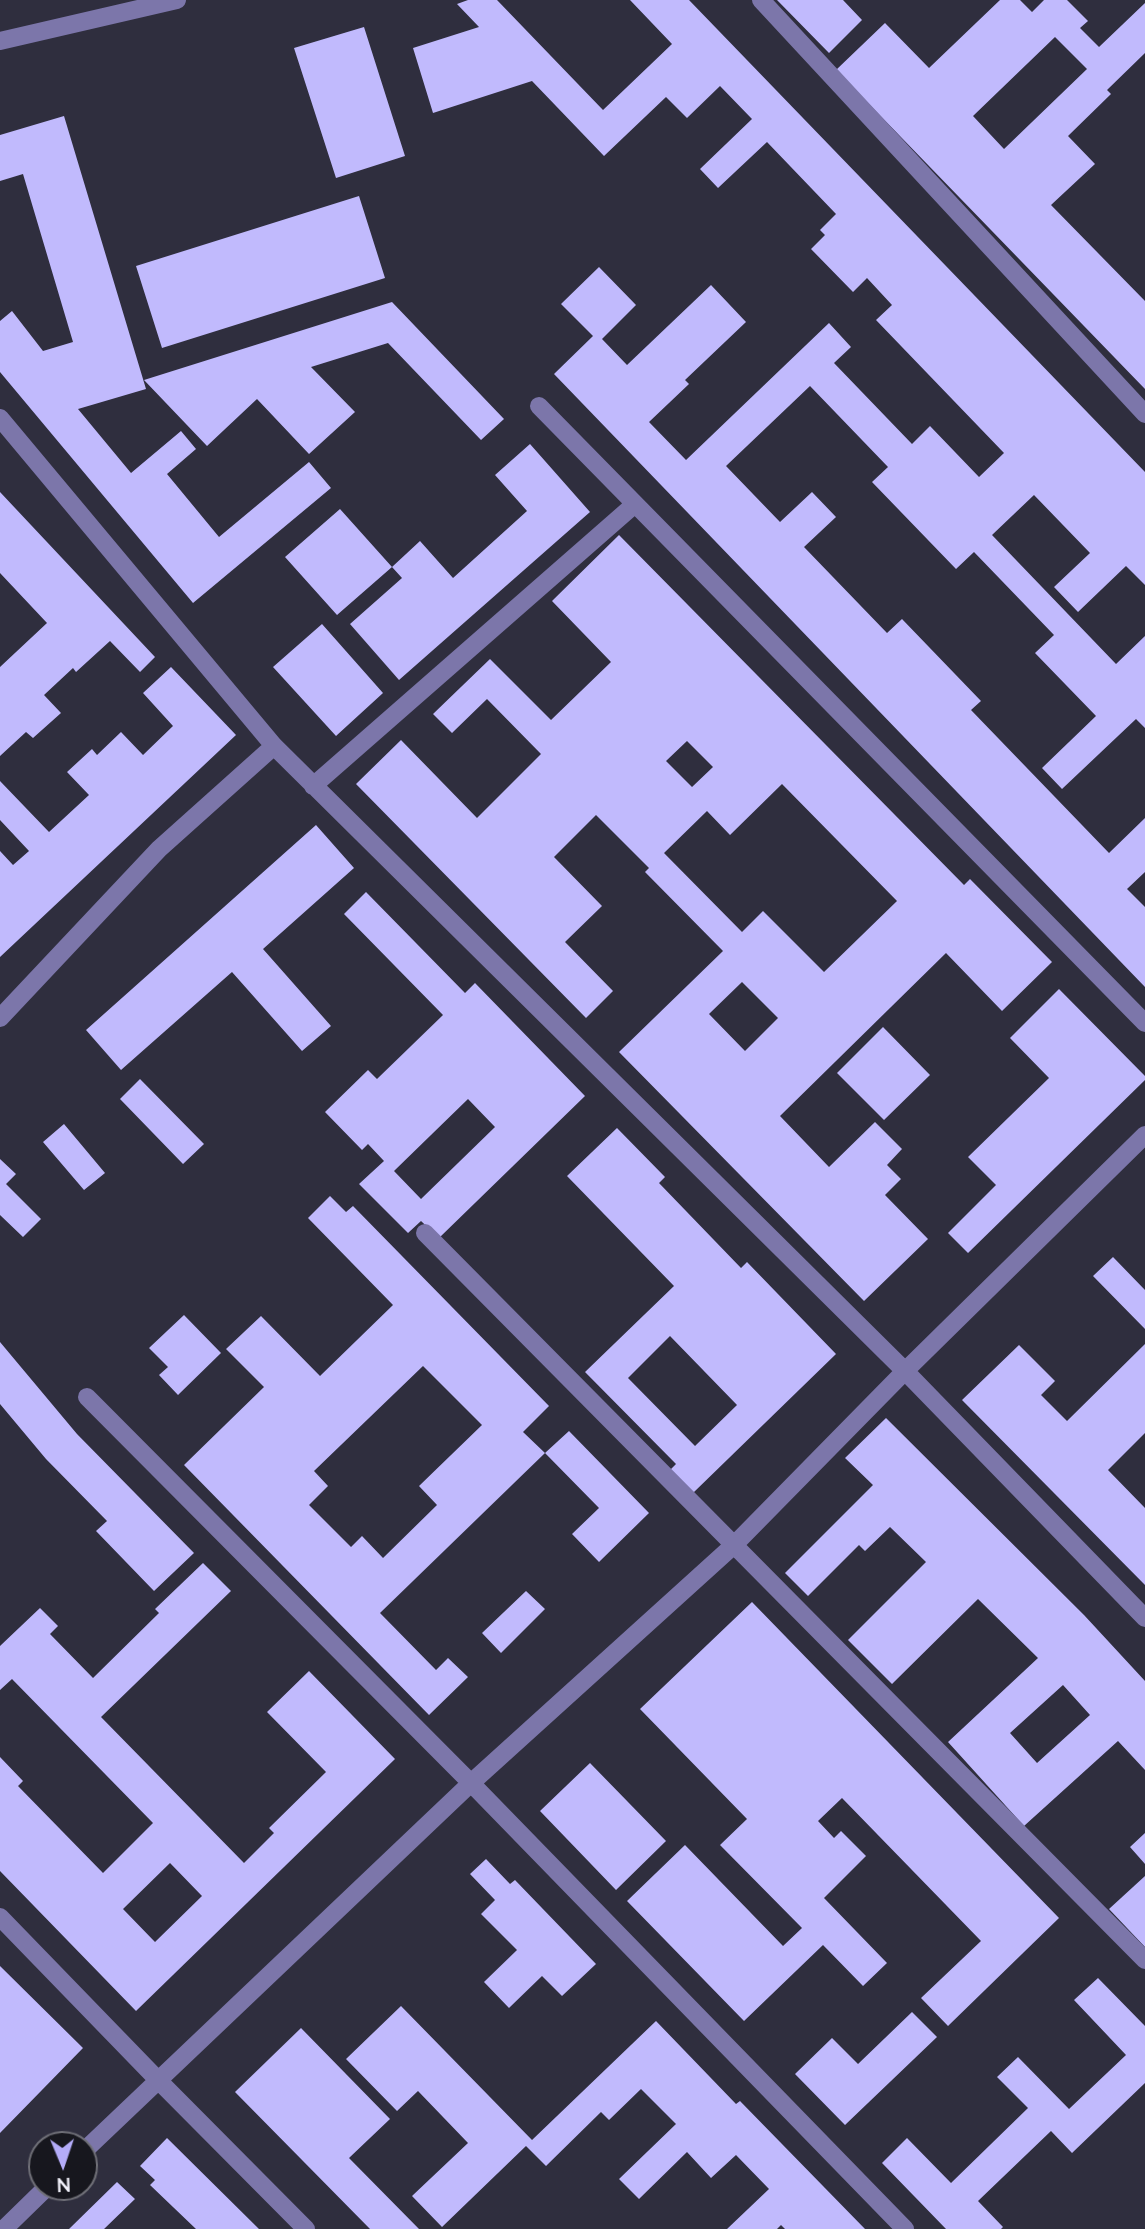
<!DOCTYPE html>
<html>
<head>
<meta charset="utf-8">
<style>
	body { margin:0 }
	#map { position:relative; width:1145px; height:2229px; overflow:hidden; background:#2f2e3e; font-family:Mulish,sans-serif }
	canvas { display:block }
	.north { position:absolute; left:28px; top:2131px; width:70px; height:70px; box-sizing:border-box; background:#17171e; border:2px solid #6f6f77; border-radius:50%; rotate:178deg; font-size:19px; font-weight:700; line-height:28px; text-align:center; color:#f3f3fd }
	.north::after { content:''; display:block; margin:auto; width:24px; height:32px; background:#b4acf9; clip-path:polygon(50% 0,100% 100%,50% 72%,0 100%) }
</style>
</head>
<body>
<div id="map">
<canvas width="1145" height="2229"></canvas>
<div class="north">N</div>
</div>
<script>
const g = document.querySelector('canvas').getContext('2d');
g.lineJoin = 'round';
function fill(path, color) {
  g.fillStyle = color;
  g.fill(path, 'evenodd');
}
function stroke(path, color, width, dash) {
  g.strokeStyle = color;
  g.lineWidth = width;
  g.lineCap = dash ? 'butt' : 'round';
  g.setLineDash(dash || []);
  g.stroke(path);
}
fill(new Path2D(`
	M 468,0 L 497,0 L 603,110 L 672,44 L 630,0 L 689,0 L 1145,472 L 1145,585 L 1126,566 L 1078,612 L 1054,587 L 1090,553 L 1034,495 L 992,535 L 1116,664 L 1145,636 L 1145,728 L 1136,719 L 1062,789 L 1042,768 L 1096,716 L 1035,653 L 1054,635 L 974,552 L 956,569 L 872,482 L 888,467 L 810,386 L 726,466 L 780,522 L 812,492 L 836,517 L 804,547 L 887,633 L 902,619 L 981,701 L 971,710 L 1109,853 L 1145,818 L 1145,872 L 1127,889 L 1145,907 L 1145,987 L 554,374 L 593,336 L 561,304 L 599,267 L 636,305 L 602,339 L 627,365 L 711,285 L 746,322 L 685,380 L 689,384 L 649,422 L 686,460 L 829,323 L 851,347 L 834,363 L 912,444 L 930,426 L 979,477 L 1004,453 L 876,320 L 892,305 L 867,278 L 853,292 L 811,249 L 825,235 L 820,230 L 836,214 L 767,142 L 718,188 L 700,169 L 752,119 L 720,86 L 687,118 L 666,97 L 604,156 L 532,81 L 433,113 L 413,48 L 479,27 L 457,4 Z
	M 777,0 L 843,0 L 862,20 L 829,53 Z
	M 1000,0 L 1020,0 L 1032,12 L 1044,0 L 1067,0 L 1088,21 L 1080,28 L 1099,47 L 1145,3 L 1145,53 L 1107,90 L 1111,94 L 1068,136 L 1095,164 L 1051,205 L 1145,301 L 1145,389 L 836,70 L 885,23 L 929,68 ZM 1055,37 L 1087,69 L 1004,149 L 973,116 Z
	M 364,27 L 405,156 L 336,178 L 294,48 Z
	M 64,116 L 146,389 L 78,409 L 131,473 L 181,431 L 196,449 L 167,474 L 219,537 L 309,462 L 331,488 L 193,603 L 0,372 L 0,321 L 12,311 L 43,351 L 73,342 L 23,174 L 0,181 L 0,135 Z
	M 359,196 L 385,278 L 162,348 L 136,266 Z
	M 392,302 L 504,419 L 481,440 L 388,343 L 311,367 L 355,412 L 309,454 L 257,399 L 207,446 L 144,380 Z
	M 530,444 L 590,512 L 399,680 L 350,624 L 402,578 L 392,567 L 420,541 L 453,578 L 527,511 L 495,475 Z
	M 0,492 L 155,657 L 140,672 L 110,641 L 76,672 L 73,668 L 44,695 L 61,713 L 33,738 L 26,732 L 0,756 L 0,667 L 47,623 L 0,573 Z
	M 340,509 L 392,567 L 337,615 L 285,557 Z
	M 619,535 L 964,885 L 970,879 L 1052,962 L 1002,1011 L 946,953 L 780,1116 L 829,1167 L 875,1122 L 902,1149 L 887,1165 L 901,1179 L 885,1195 L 928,1239 L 864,1301 L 619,1052 L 723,951 L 645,872 L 649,868 L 596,815 L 554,857 L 602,906 L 565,942 L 613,991 L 586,1018 L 356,784 L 401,740 L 477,818 L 541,754 L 487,699 L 452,733 L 433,714 L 490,659 L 551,720 L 611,662 L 552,601 ZM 687,741 L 713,767 L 692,787 L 666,761 ZM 782,784 L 897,901 L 824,972 L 763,911 L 742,932 L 664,853 L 707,811 L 730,835 ZM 742,982 L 778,1018 L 745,1051 L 709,1014 Z
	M 322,624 L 383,693 L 336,736 L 273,667 Z
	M 171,667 L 236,735 L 0,957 L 0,851 L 13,865 L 29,851 L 0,820 L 0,781 L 49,832 L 89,795 L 67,772 L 92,749 L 97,755 L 121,732 L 143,755 L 173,726 L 143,693 Z
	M 316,825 L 354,868 L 263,949 L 331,1026 L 302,1051 L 232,972 L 121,1070 L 86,1030 Z
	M 366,892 L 465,993 L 475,983 L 585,1096 L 439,1238 L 421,1221 L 408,1233 L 359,1184 L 384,1161 L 368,1144 L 362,1150 L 325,1112 L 368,1070 L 377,1079 L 443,1015 L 344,914 ZM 468,1099 L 495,1127 L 421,1199 L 394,1171 Z
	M 1059,989 L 1145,1076 L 1145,1080 L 968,1253 L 948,1233 L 996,1185 L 968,1157 L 1049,1078 L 1010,1038 Z
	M 883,1027 L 930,1075 L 884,1120 L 837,1073 Z
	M 140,1079 L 204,1144 L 183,1164 L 120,1099 Z
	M 64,1124 L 105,1173 L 84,1190 L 43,1142 Z
	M 617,1128 L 665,1177 L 659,1183 L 741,1268 L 747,1262 L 836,1354 L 693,1493 L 670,1470 L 676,1464 L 585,1372 L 674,1286 L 567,1176 ZM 670,1336 L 737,1405 L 695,1446 L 628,1378 Z
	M 0,1159 L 16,1174 L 6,1184 L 41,1219 L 23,1237 L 0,1215 Z
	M 330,1196 L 346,1212 L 353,1206 L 549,1406 L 523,1432 L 545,1453 L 380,1613 L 436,1670 L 448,1658 L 468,1677 L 429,1715 L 184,1465 L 264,1387 L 226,1349 L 261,1316 L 320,1376 L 393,1305 L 308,1218 ZM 423,1366 L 482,1425 L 419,1486 L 437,1505 L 383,1558 L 362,1536 L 351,1547 L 309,1505 L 328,1486 L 314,1471 Z
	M 1113,1257 L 1145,1290 L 1145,1329 L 1093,1276 Z
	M 184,1315 L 221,1353 L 178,1395 L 159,1375 L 168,1367 L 149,1348 Z
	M 0,1342 L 77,1434 L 194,1553 L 154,1591 L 96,1531 L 107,1521 L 46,1459 L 0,1404 Z
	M 1145,1344 L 1145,1433 L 1108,1470 L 1145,1508 L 1145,1585 L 962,1400 L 1019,1345 L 1055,1381 L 1041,1395 L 1067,1421 Z
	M 886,1418 L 1084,1615 L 1145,1681 L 1145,1770 L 1118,1741 L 1024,1826 L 948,1742 L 1038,1658 L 978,1599 L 892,1684 L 848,1640 L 926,1562 L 890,1527 L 865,1551 L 859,1545 L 808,1596 L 785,1573 L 873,1485 L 845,1458 ZM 1063,1685 L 1090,1715 L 1037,1763 L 1010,1733 Z
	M 569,1431 L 649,1513 L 599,1562 L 572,1534 L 599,1508 L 545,1453 Z
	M 203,1563 L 231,1591 L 101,1717 L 244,1863 L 274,1833 L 269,1828 L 326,1772 L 267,1712 L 309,1671 L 395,1759 L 136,2011 L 0,1871 L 0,1757 L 23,1781 L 18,1786 L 103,1873 L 153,1823 L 12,1679 L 0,1690 L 0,1646 L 40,1608 L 58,1626 L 50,1634 L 93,1678 L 159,1613 L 155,1609 ZM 170,1863 L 202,1896 L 155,1942 L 123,1909 Z
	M 526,1591 L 545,1609 L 501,1653 L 482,1633 Z
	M 752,1602 L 1059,1918 L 948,2026 L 921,1998 L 981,1941 L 842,1798 L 818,1821 L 834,1838 L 841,1831 L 866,1856 L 824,1898 L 887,1963 L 863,1986 L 823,1945 L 744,2021 L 627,1901 L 685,1845 L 783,1946 L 802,1928 L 720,1845 L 747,1819 L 640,1709 Z
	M 590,1763 L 666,1841 L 616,1890 L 540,1811 Z
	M 1145,1833 L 1145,1864 L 1130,1847 Z
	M 486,1859 L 510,1884 L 515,1880 L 596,1964 L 562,1996 L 542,1976 L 509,2008 L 484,1982 L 517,1950 L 481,1914 L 495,1900 L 470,1874 Z
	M 1145,1876 L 1145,1947 L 1109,1909 Z
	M 0,1966 L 83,2048 L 0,2133 Z
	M 1098,1978 L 1145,2026 L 1145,2083 L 1072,2153 L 1051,2131 L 978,2201 L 1003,2227 L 1001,2229 L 946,2229 L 882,2163 L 907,2138 L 951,2183 L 1028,2108 L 997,2077 L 1018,2057 L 1069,2109 L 1126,2055 L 1074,2000 Z
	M 401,2006 L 532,2140 L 656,2021 L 736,2104 L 740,2101 L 865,2229 L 785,2229 L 781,2225 L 777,2229 L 727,2229 L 769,2189 L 736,2155 L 711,2178 L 687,2152 L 639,2199 L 619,2179 L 676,2124 L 641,2089 L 609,2120 L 601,2112 L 546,2166 L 526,2146 L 442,2227 L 412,2196 L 468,2143 L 418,2091 L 397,2111 L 346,2059 Z
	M 912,2012 L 937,2037 L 845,2125 L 795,2074 L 832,2038 L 858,2064 Z
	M 301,2028 L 390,2119 L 349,2158 L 419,2229 L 370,2229 L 235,2092 Z
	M 167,2138 L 259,2229 L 196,2229 L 150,2185 L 155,2180 L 140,2166 Z
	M 117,2182 L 135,2199 L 104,2229 L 69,2229 Z`), '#c1bafd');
stroke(new Path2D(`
	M 761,0 L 1145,414
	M 0,41 L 177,0
	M 539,406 L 1145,1023
	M 0,418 L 274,746 L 905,1371 L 1145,1618
	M 313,786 L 635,504
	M 0,1018 L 159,849 L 274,746
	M 425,1233 L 1145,1960
	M 87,1397 L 471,1783 L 905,2229
	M 0,1917 L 157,2079 L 306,2229
	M 84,2151 L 471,1783 L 735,1544 L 905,1371 L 1145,1135
	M 4,2229 L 47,2187`), '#7c76aa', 18);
</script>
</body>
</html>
